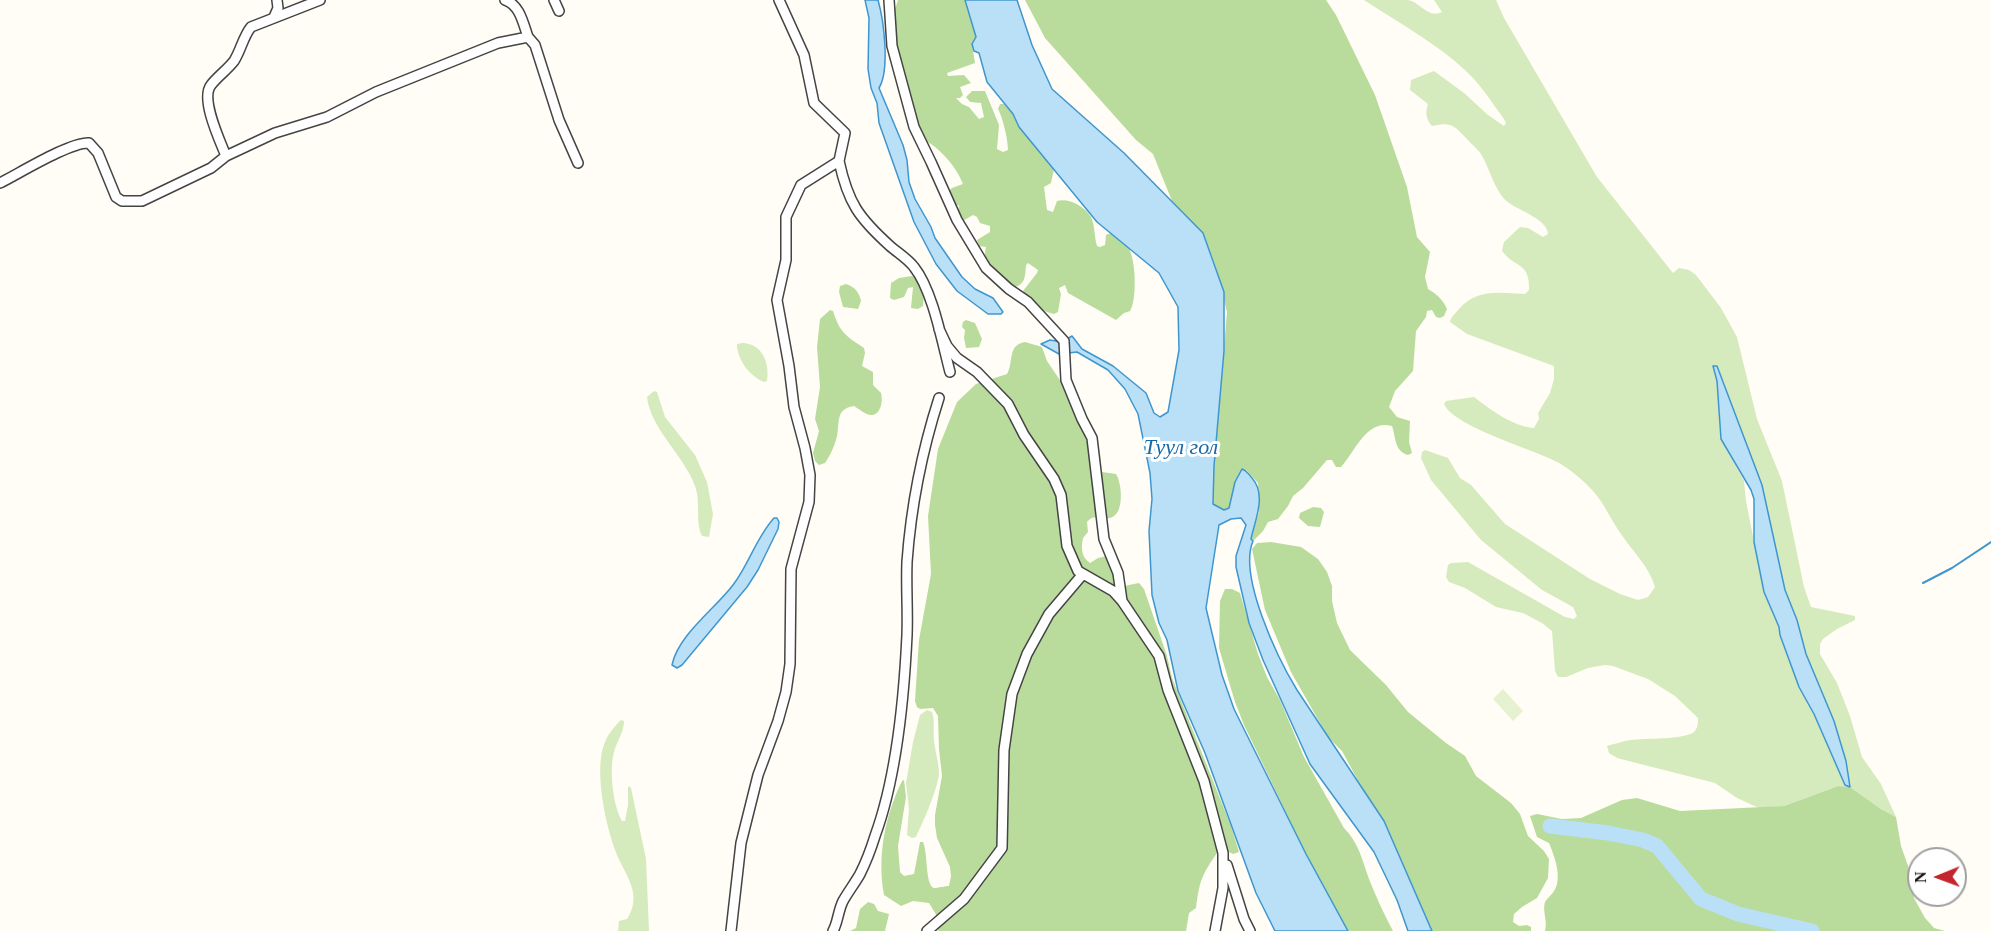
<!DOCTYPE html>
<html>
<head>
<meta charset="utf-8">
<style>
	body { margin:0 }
	#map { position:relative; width:1991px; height:931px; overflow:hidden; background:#fffdf5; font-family:Georgia,serif }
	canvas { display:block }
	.north { position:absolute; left:1907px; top:847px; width:60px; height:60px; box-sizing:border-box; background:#fff; border:2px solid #a0a0a0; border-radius:50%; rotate:269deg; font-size:16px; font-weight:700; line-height:24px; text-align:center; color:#111 }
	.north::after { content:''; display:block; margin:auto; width:21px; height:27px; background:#c4262e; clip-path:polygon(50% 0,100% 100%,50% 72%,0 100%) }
</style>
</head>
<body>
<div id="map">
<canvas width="1991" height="931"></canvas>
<div class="north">N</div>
</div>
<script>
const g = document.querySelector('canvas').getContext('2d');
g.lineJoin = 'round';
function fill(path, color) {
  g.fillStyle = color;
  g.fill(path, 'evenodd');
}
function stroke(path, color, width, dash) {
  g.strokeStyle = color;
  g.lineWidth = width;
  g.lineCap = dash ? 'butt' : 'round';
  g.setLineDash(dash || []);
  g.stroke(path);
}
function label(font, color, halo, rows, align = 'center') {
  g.font = font + ' Georgia,serif';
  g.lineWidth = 6;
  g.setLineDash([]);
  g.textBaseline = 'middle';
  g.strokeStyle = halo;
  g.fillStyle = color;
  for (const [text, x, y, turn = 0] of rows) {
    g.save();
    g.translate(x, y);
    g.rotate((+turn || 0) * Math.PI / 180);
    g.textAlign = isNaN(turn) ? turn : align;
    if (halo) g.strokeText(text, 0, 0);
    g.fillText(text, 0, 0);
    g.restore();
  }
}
fill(new Path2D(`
	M 1364,0 C 1378,0 1394,0 1408,0 C 1420,2 1428,19 1442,12 L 1434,0 L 1496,0 L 1504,18 L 1597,177 L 1673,273 L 1679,268 L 1689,270 L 1696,275 L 1721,308 L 1737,337 L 1757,419 L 1782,481 L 1804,587 L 1811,607 L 1855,616 L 1855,620 L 1837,629 L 1823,639 L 1820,644 L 1820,654 L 1837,683 L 1850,716 L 1862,757 L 1881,784 L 1896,817 L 1881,809 L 1850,787 L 1846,761 L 1834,721 L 1806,654 L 1797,620 L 1785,590 L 1762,485 L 1732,410 L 1724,382 L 1713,367 L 1717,381 L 1721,439 L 1744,481 L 1746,501 L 1764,592 L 1779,627 L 1780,635 L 1799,687 L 1814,714 L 1848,787 L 1838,786 L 1784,806 L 1759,808 L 1737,798 L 1715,783 L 1617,758 L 1609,753 L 1607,746 C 1615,744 1623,741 1631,740 C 1645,738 1683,740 1694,732 C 1698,728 1698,723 1698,718 L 1675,696 L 1648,679 L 1613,666 L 1605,665 L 1588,668 L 1566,677 L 1558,677 L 1555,671 L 1552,631 L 1542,623 L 1523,613 L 1496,607 L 1465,588 L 1449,582 L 1446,577 L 1448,565 L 1451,563 L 1468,562 L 1565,617 L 1574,619 L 1577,616 L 1573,607 L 1542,590 L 1481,540 L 1431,480 L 1421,458 L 1422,452 L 1425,450 L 1448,458 L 1460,478 L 1471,485 L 1505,524 L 1590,579 L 1620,594 L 1638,600 L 1648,597 L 1655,587 C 1649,566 1633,552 1621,534 C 1611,520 1604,503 1593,491 C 1584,481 1569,468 1557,462 C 1533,449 1454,427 1444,404 L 1446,401 L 1474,397 C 1491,410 1512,426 1534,428 L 1539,419 L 1538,413 L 1550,393 L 1554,379 L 1554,366 L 1467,334 L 1450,322 C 1451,317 1454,315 1458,310 C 1477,288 1498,293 1525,294 L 1529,290 C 1530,262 1516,269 1502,251 L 1504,242 L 1520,227 L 1528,228 L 1543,237 L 1548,234 C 1547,219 1520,211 1509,203 C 1495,193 1490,169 1481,154 C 1477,148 1470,143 1465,137 C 1453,124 1450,122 1432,126 C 1426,119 1425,113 1428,104 L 1410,90 L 1411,80 L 1434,71 L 1464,93 L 1488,115 L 1504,126 L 1506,123 L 1504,119 C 1493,104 1483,88 1470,75 C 1444,48 1396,21 1364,0 Z
	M 742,343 C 762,343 770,363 767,381 L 764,382 C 750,376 739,362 737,347 L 737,344 Z
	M 654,391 L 657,392 L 665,417 L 695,455 L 707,482 L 713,514 L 709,537 L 702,536 C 695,522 701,502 695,486 C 685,457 650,428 647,397 Z
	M 927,710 L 932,712 C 935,720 933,731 934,740 C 935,751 939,763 939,773 C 938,789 923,822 916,837 L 912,838 L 907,835 L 909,809 L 906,783 L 913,742 L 920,715 Z
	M 621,720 L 624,721 C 624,732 617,741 614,752 C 609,769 613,806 622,821 L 625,821 L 628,805 L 628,788 L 629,786 L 631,788 L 646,859 L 649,931 L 618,931 L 619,921 L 627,919 C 643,895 626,876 617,855 C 606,828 593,769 605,742 C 608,734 615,726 621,720 Z`), '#d5ebbd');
fill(new Path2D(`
	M 898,0 L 965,0 L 977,37 L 972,44 L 975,63 L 947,73 L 948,76 L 964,75 L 971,83 L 960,87 L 963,95 L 960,98 L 956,98 L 962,104 L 969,107 L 979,119 L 984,117 L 981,103 L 970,102 L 966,97 L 972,91 L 985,91 L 999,125 L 997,149 L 1003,152 L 1008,150 C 1008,140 1003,118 998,109 L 1000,104 L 1004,104 L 1013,114 L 1019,127 L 1054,169 L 1051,183 L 1044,187 L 1047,210 L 1053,212 L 1057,201 C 1069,198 1084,206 1091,217 C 1095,225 1094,236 1097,246 L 1100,247 L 1105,245 L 1106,235 L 1111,233 C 1116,238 1125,243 1129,249 C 1136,261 1137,300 1130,311 L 1124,313 L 1116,320 L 1068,293 L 1065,285 L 1059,288 L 1061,294 L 1058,312 L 1054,314 C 1041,311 1028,304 1023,291 L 1037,273 L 1038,270 L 1028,263 L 1026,265 C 1025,276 1026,285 1012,288 L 1007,285 L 984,259 L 986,247 L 979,246 L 977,240 L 990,232 L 990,226 L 980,223 L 977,217 L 973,215 L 961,222 L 958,216 L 959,205 L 952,207 L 946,193 L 952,188 L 963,184 C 955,164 938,146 919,137 L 890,24 Z
	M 1025,0 L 1326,0 L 1336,15 L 1375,95 L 1407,187 L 1417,237 L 1430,252 L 1425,277 L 1428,289 C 1437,294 1443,300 1447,309 L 1444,316 L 1440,318 L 1436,317 L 1432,310 L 1427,311 L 1426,317 L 1416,331 L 1413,371 L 1395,391 L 1389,407 L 1397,417 L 1410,421 L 1409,442 L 1412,453 L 1408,455 C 1394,451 1396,437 1392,426 C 1366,419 1355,452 1341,467 L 1336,467 L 1332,460 L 1327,460 L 1303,488 L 1293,496 L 1288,506 L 1278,519 L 1268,522 L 1263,531 L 1253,541 L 1251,539 L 1259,512 L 1258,483 L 1246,470 L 1235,482 L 1229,508 L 1224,510 L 1213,504 L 1214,466 L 1227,312 L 1215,265 L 1203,233 L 1172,201 L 1153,154 L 1136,140 L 1045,38 Z
	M 912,276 L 918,278 L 924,294 L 923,306 L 918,309 L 911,308 L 913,287 L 908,288 L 904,297 L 894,300 L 890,298 L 891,283 L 899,278 Z
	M 846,284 C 855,287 859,292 861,301 L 858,309 L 843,307 L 839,292 L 840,286 Z
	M 830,310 L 833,311 C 840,333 846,336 864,348 L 865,353 L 862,366 L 873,372 L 873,385 L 881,393 C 884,405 878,422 863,412 C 860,410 857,408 854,406 C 835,409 840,422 837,436 C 835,445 830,456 825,463 L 819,465 L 815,461 L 813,453 L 819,431 L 815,419 L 820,387 L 817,347 L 820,319 Z
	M 966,320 L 975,323 L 982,339 L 979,347 L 966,348 L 964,338 L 965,330 L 962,327 L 963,322 Z
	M 1025,342 L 1042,347 L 1047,361 L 1066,389 L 1090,449 L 1095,471 L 1116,474 C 1122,483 1125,515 1110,518 C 1100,520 1094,513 1087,522 L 1088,532 L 1083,538 C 1081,548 1081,557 1090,563 L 1098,558 L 1107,556 L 1118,583 L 1124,586 L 1139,583 L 1144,589 L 1167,656 L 1172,678 L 1231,826 L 1239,852 L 1233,854 L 1225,850 L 1219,850 C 1202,875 1200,878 1196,908 L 1189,913 L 1186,931 L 938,931 L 937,916 L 929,903 L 913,901 L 901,906 L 884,895 C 877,856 885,816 902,781 L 904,780 L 906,797 L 898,846 L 900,872 L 904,876 L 914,874 L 920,842 L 923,842 C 928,852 925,886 934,888 C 938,888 945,886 949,886 L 951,876 L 950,867 L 937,838 L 935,825 L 935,815 L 942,776 L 939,749 L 938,716 L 933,708 L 920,709 L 917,707 L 915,701 L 919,640 L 931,574 L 928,516 L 938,449 L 957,402 L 976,384 L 1007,374 C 1014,362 1007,345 1025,342 Z
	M 1313,507 L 1321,508 L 1324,512 L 1320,527 L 1308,526 L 1299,518 L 1300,513 Z
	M 1271,542 L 1301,547 L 1318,559 L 1327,572 L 1332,586 L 1332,601 L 1337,623 L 1350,650 L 1386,685 L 1408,712 L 1446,743 L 1465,756 L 1476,776 L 1511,803 L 1520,814 L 1528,836 L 1544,851 L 1549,859 L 1548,878 L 1537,898 L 1522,907 L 1514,914 L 1513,922 L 1519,926 L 1527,925 L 1531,927 L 1531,931 L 1432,931 L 1384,821 L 1362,788 L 1342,751 L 1328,737 L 1291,672 L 1265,610 L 1252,549 L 1257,543 Z
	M 1225,589 L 1232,589 L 1240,593 L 1258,654 L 1267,677 L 1280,700 L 1304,757 L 1344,828 C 1359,843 1362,860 1369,879 C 1376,897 1384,914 1393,931 L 1348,931 L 1306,854 L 1244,725 L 1235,702 L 1219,648 L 1220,601 Z
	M 1838,786 L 1850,787 L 1881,809 L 1896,817 L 1901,846 L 1913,880 L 1914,898 L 1925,918 L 1934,928 L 1945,931 L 1545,931 C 1548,921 1542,912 1545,902 C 1547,898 1552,895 1554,891 C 1563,878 1554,855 1549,843 L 1537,837 L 1530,816 L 1537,814 L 1562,819 L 1581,818 L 1622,800 L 1637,798 L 1680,811 L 1784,806 Z
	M 868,902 L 874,904 L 878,911 L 889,914 L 885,931 L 850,931 L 856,928 L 860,909 Z`), '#b9dc9c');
fill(new Path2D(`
	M 1503,689 L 1523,711 L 1513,721 L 1493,699 Z`), '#e6f2cf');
const water = new Path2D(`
	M 865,0 L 878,0 C 884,21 890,70 879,88 L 903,145 L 907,160 L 909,182 L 915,199 L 931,227 L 935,238 L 962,277 L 975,289 L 993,298 L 1003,312 L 1001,314 L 988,314 L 957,291 L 936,264 L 914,222 L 879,123 L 877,103 L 871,88 L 868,69 L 869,18 Z
	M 965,0 L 1017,0 L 1032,45 L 1052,89 L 1124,153 L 1203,233 L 1224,292 L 1224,351 L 1214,466 L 1213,504 L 1224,510 L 1229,508 L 1235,482 L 1242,469 C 1248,471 1248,474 1252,478 C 1267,495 1255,520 1251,539 L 1253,541 C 1238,576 1278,659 1297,690 L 1384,821 L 1432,931 L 1408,931 L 1397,900 L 1374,852 L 1310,764 L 1263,660 L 1249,623 L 1236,567 L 1236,556 L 1246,525 L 1241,518 L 1231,519 L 1219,525 L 1206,608 L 1222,675 L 1234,709 L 1306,854 L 1348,931 L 1275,931 L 1256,893 L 1205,753 L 1178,691 L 1167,640 L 1159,623 L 1152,595 L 1149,531 L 1152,499 L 1150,473 L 1138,414 L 1125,389 L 1108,370 L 1077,352 L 1059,354 L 1041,344 L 1050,340 L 1062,342 L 1072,336 L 1082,349 L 1113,366 L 1146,393 L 1154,413 L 1160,417 L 1168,412 L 1179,350 L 1178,307 L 1159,273 L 1097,222 L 1019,127 L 1013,114 L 987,82 L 979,53 L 974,51 L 972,44 L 976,37 Z
	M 1713,366 L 1717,366 L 1762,485 L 1785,590 L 1797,620 L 1806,654 L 1834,721 L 1846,761 L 1850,787 L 1845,785 L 1814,714 L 1799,687 L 1780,635 L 1779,627 L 1764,592 L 1754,542 L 1754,499 L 1751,490 L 1721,439 L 1717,381 Z
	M 774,518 L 777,518 L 779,522 L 778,529 L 758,570 L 747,587 L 682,665 L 677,668 L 672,665 C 678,635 715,609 733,585 C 749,564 756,538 774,518 Z`);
fill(water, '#b9e0f7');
stroke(water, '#3f96cf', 1.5);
stroke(new Path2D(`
	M 1923,583 L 1952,568 L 1991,542`), '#3f96cf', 2);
stroke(new Path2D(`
	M 1550,826 L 1608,833 L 1643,840 L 1657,846 L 1701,899 L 1738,914 L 1812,931`), '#b9e0f7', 15);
const minor = new Path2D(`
	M 505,0 C 520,5 523,23 528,37
	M 554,0 L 559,11
	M 889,0 L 892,46 L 914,127 L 931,162 L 957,220 L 986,268 L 1009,289 L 1028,302 L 1064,341 L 1066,380 L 1082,419 L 1092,438 L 1104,539 L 1118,573 L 1122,601
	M 274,17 L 278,8 L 277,0
	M 226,156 C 220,141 200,99 211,85 C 218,76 227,70 234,61 C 241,50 243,37 251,27 L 320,0
	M 839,161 C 848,203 859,218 890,246 C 898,253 908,259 914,267 C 933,291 942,342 950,372
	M 0,183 C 20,173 70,142 89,143 L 98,153 L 116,197 L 122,201 L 142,201 L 211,168 L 226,156 L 275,133 L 327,117 L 376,92 L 498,43 L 528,37 L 535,45 L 559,120 L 578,163
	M 939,329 L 947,346 L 957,358 L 977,372 L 1008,404 L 1024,435 L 1054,479 L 1061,495 L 1067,546 L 1078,571 L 1113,591 L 1122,601 L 1159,656 L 1168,690 L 1204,781 L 1223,853 L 1223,888 L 1215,931
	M 1227,865 L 1244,919 L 1250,931
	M 731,931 L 741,843 L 758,775 L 778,721 L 786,692 L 790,664 L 791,569 L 809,502 L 810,475 L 805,448 L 794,407 L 789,366 L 777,300 L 786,260 L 786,217 L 801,185 L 839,161 L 845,133 L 814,103 L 804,55 L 779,0
	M 833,931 C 838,922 838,911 843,901 C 848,892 855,883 860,874 C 866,862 871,849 875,836 C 897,776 904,699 907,635 C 908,611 906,587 907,562 C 911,507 922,451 939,398
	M 927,931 L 964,899 L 1002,848 L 1004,750 L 1012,694 L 1027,654 L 1049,614 L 1083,574`);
stroke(minor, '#444', 12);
stroke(minor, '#fff', 9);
label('italic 22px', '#1768a6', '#fff', [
	["Туул гол",1181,448]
]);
</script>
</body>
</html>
